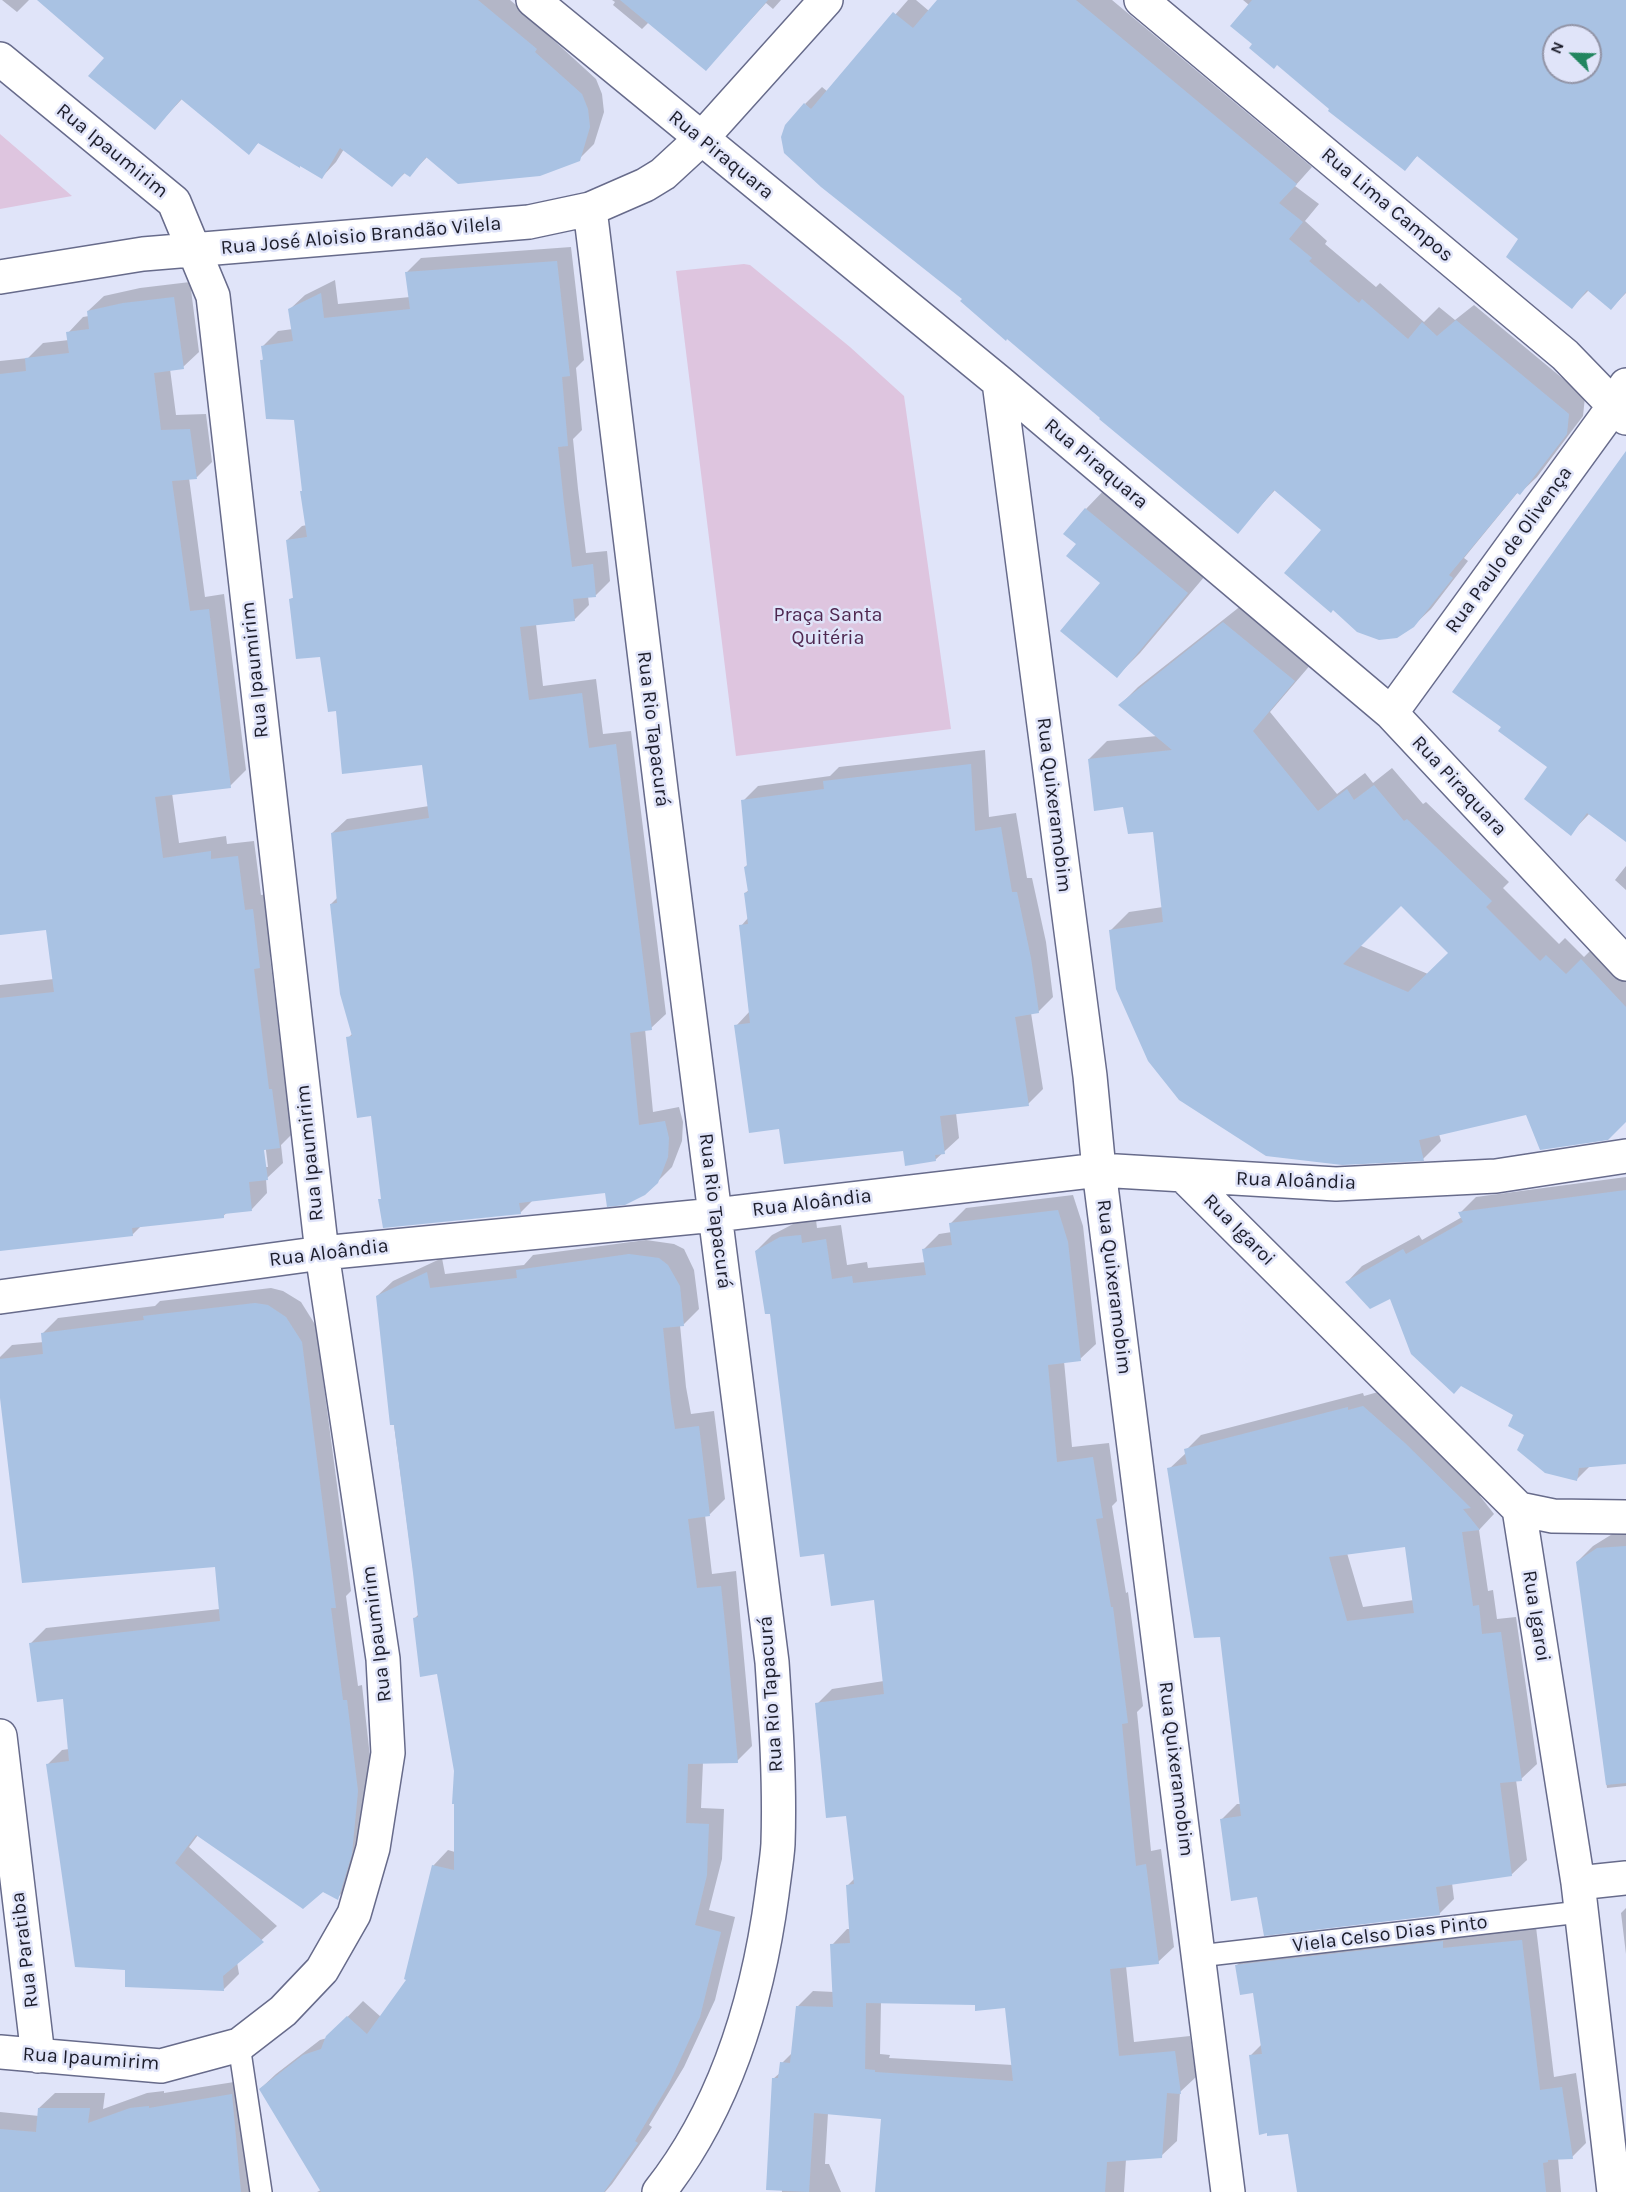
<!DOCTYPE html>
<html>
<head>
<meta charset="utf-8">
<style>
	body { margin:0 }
	#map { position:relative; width:1626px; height:2192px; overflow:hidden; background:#e0e4f9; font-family:Karla,sans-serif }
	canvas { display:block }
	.north { position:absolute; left:1542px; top:24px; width:60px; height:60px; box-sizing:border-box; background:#e0e4f9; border:2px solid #9294a6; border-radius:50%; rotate:293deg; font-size:16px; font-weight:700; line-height:24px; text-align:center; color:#1c1d2a }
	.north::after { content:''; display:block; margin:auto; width:21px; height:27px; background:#21855f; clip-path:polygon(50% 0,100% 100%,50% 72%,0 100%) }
</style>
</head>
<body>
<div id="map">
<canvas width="1626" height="2192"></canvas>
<div class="north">N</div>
</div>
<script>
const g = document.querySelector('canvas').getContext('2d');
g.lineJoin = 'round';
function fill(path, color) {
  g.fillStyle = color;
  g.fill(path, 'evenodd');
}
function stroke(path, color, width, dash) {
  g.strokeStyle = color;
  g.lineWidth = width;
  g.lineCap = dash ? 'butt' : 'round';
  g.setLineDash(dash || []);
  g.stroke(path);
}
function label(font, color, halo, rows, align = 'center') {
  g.font = font + ' Karla,sans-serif';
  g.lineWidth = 5;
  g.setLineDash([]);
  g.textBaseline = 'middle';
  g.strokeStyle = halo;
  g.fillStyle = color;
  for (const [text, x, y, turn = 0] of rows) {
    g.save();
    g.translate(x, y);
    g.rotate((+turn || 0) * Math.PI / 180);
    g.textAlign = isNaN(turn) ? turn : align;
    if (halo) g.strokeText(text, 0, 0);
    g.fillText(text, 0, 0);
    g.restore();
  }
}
fill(new Path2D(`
	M 0,134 L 72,196 L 0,209 Z
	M 744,264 L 750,265 L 850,347 L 904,396 L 951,729 L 736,756 L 676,271 Z`), '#dec5df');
fill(new Path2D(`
	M 2,0 L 29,0 L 17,12 Z
	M 39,0 L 510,0 L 551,34 L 549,36 L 596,79 L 602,94 L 604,112 L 594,144 L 579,159 L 428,156 L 410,175 L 406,172 L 392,185 L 344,149 L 336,162 L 322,177 L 259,142 L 248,153 L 182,99 L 155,128 L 106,58 Z
	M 612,0 L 781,0 L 773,9 L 766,3 L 706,69 L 649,22 L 642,29 L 613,5 L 615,2 Z
	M 908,0 L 916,0 L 929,11 L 939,0 L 1112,0 L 1312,167 L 1295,186 L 1319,204 L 1305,221 L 1327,241 L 1325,244 L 1376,287 L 1380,283 L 1424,322 L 1439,307 L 1455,320 L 1474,305 L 1585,397 L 1583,416 L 1537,477 L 1520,493 L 1518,492 L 1464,558 L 1468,561 L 1431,609 L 1413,626 L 1323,530 L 1275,490 L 1237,532 L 1102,418 L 964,299 L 805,104 L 822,87 L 828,92 Z
	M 1243,0 L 1626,0 L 1626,293 L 1611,308 L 1589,290 L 1572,307 L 1520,239 L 1418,155 L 1405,169 L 1254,44 L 1249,5 ZM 1554,36 L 1590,36 L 1590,72 L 1554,72 Z
	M 571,247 L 584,360 L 576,368 L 582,430 L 573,439 L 578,489 L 586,553 L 607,551 L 610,581 L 596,595 L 588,596 L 589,605 L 575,619 L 536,624 L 543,686 L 596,679 L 603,734 L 631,731 L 666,1014 L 651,1028 L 645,1029 L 653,1112 L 679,1107 L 683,1122 L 682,1141 L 672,1167 L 645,1194 L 606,1191 L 533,1200 L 520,1213 L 380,1200 L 383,1197 L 372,1115 L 348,1038 L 353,1033 L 331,904 L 338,897 L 332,833 L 347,819 L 429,806 L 423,763 L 338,709 L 321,655 L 291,599 L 294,597 L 287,540 L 302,526 L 307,525 L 295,418 L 262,360 L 265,358 L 263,346 L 278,331 L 293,329 L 290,309 L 305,295 L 335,280 L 338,304 L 410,297 L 407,272 L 421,258 Z
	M 190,282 L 199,352 L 183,367 L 170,369 L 176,415 L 206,414 L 212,462 L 197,477 L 189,478 L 205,597 L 224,594 L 246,770 L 230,786 L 172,793 L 179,843 L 226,836 L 227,844 L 254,841 L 261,895 L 268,894 L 275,951 L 270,957 L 284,1074 L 288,1074 L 295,1131 L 281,1145 L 283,1163 L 266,1179 L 267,1193 L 252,1209 L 228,1212 L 223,1216 L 141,1226 L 132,1235 L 0,1250 L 0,985 L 54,979 L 47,928 L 0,934 L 0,361 L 28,358 L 43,343 L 69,340 L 68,333 L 83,317 L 89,316 L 88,311 L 104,296 L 140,288 ZM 265,1142 L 268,1167 L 265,1167 L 262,1143 Z
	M 1626,461 L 1626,840 L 1590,813 L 1570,834 L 1549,767 Z
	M 1108,486 L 1210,570 L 1140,653 L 1117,676 L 1103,583 L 1079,544 L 1086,509 Z
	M 1242,605 L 1312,663 L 1270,712 L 1337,794 L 1365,773 L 1373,783 L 1392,768 L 1423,804 L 1426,802 L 1509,882 L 1503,888 L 1559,944 L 1565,938 L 1584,957 L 1599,942 L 1626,971 L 1626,1120 L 1526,1113 L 1439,1134 L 1441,1141 L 1423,1159 L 1111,930 L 1129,912 L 1163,907 L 1154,830 L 1125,805 L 1089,759 L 1107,741 L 1157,736 L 1120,705 L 1138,687 ZM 1401,904 L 1450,953 L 1428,974 L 1359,945 Z
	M 985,750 L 989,817 L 1016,813 L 1027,878 L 1032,878 L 1046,942 L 1053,997 L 1038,1012 L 1031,1013 L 1043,1089 L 1028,1104 L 956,1113 L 959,1138 L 935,1160 L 904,1150 L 781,1128 L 736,1026 L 750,1011 L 741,926 L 748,918 L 745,893 L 749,890 L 745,867 L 748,864 L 743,801 L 758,786 L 830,776 L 839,767 Z
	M 1626,866 L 1626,890 L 1615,880 Z
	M 1626,1177 L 1626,1462 L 1591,1465 L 1577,1479 L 1526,1434 L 1515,1414 L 1391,1297 L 1347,1282 L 1362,1266 L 1419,1235 L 1422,1240 L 1462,1217 L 1460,1213 L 1476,1197 Z
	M 1073,1195 L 1083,1226 L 1096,1344 L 1080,1359 L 1064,1361 L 1072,1447 L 1109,1443 L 1117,1501 L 1112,1506 L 1126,1593 L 1128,1592 L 1143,1706 L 1137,1712 L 1151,1851 L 1161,1849 L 1174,1947 L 1158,1962 L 1126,1966 L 1134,2042 L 1190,2036 L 1196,2077 L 1180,2092 L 1177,2141 L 1161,2156 L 1126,2159 L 1124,2192 L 877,2192 L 883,2117 L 828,2113 L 825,2164 L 829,2164 L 841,2192 L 782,2192 L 773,2079 L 781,2072 L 782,2063 L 793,2052 L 798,2006 L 813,1991 L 834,1992 L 832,1945 L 847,1929 L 851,1929 L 848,1885 L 855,1878 L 847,1814 L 817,1704 L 832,1689 L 884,1681 L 876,1599 L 825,1553 L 756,1251 L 772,1235 L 797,1222 L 816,1220 L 817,1228 L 841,1225 L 847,1265 L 867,1262 L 868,1268 L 926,1262 L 924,1249 L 939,1234 L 952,1232 L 951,1223 L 966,1208 ZM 881,2002 L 977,2004 L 1006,2007 L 1013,2065 L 889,2058 L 890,2055 L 880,2054 Z
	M 646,1240 L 674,1244 L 684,1249 L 694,1270 L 699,1309 L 684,1324 L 680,1325 L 686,1387 L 691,1414 L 714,1411 L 725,1499 L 710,1514 L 705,1515 L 712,1574 L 736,1571 L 752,1746 L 737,1761 L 703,1762 L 701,1808 L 724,1809 L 722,1859 L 709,1910 L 735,1917 L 715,2000 L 684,2067 L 649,2125 L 652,2127 L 612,2184 L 605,2192 L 317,2192 L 321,2190 L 260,2089 L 276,2074 L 320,2040 L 327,2038 L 363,2001 L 381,2017 L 408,1980 L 433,1866 L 448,1850 L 455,1852 L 456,1771 L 439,1672 L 415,1618 L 419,1614 L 377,1296 L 393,1281 L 442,1258 L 445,1274 L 524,1265 L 533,1255 Z
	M 271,1288 L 283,1291 L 301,1302 L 316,1326 L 351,1591 L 346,1596 L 358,1686 L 362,1685 L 372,1775 L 352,1883 L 337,1898 L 198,1835 L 189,1847 L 277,1926 L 237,1962 L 239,1974 L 224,1989 L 127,1986 L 126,1968 L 47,1765 L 62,1750 L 69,1749 L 64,1697 L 31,1643 L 46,1628 L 220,1609 L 216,1566 L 0,1385 L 0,1357 L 12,1345 L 44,1342 L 43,1333 L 58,1318 L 155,1306 L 160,1301 Z
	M 1378,1392 L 1485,1492 L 1480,1496 L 1494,1514 L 1479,1530 L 1488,1591 L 1493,1590 L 1497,1619 L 1516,1617 L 1537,1764 L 1521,1779 L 1516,1780 L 1527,1860 L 1511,1875 L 1452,1883 L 1454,1899 L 1439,1914 L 1258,1895 L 1221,1820 L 1237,1804 L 1241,1804 L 1221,1636 L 1169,1469 L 1186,1453 L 1186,1450 L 1201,1435 L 1363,1393 L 1364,1396 ZM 1407,1545 L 1414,1600 L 1363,1607 L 1347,1553 Z
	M 1626,1532 L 1626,1786 L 1607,1788 L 1577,1562 L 1593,1546 L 1614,1533 Z
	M 1626,1908 L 1626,1954 L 1621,1913 Z
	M 1536,1927 L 1554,2077 L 1576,2073 L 1586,2143 L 1572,2157 L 1558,2158 L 1561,2192 L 1298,2192 L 1290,2132 L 1250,2056 L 1262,2044 L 1254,1991 L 1237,1965 L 1251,1951 Z
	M 247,2080 L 257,2192 L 0,2192 L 0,2112 L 39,2116 L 39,2108 L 55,2093 L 105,2093 L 103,2109 L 147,2093 L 164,2091 L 164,2093 Z`), '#0003');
fill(new Path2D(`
	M 37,0 L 478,0 L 537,49 L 535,52 L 582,94 L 588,109 L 590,127 L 580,161 L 540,176 L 458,184 L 426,157 L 410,177 L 404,173 L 392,187 L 340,148 L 322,179 L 300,166 L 300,168 L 258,143 L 249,155 L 181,99 L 155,130 L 88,76 L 104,58 Z
	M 620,0 L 768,0 L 706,71 Z
	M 937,0 L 1076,0 L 1297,184 L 1279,203 L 1303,222 L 1289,239 L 1312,258 L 1309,261 L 1359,303 L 1362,299 L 1408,339 L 1422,322 L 1437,336 L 1456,320 L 1569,414 L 1567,434 L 1520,495 L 1517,493 L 1449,575 L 1453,578 L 1414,627 L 1397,638 L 1379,640 L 1357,632 L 1333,610 L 1331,613 L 1284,573 L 1321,530 L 1274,490 L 1238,534 L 1099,419 L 1100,418 L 1007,339 L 1006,341 L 960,301 L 962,299 L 821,187 L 784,153 L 781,137 L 785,125 L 804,103 L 811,109 L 893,12 L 913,28 Z
	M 1252,0 L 1626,0 L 1626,292 L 1611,310 L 1587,290 L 1572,309 L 1506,257 L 1518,239 L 1417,156 L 1405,171 L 1328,111 L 1329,109 L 1277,65 L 1274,69 L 1249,48 L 1252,44 L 1230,26 ZM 1554,36 L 1590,36 L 1590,72 L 1554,72 Z
	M 557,261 L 570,376 L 562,377 L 568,446 L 558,447 L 564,504 L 572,567 L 593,564 L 596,597 L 573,599 L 575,621 L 520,627 L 529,700 L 582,693 L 589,748 L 616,744 L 652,1030 L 630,1033 L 639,1125 L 665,1121 L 669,1138 L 668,1157 L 658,1183 L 645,1195 L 625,1205 L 607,1207 L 605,1193 L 519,1203 L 521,1214 L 383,1228 L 378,1199 L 381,1199 L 371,1116 L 357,1118 L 346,1037 L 352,1036 L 340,994 L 330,904 L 337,903 L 331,833 L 429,818 L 422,765 L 342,774 L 336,711 L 328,712 L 320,657 L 296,659 L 289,599 L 293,598 L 286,540 L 307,537 L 300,491 L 302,491 L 294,420 L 266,419 L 260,360 L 263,360 L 261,346 L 293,341 L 288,309 L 321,293 L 324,318 L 410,309 L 405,272 Z
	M 174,297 L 184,369 L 154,373 L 161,430 L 190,429 L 197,479 L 172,481 L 190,611 L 209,609 L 231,788 L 155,797 L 163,858 L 211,851 L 211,859 L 238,856 L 245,910 L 253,909 L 260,968 L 254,969 L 269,1089 L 272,1089 L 280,1148 L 264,1150 L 268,1180 L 249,1182 L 252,1211 L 224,1214 L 224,1218 L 132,1228 L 133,1236 L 0,1251 L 0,998 L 54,992 L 46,930 L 0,935 L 0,374 L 26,371 L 25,358 L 69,353 L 66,332 L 89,329 L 87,311 L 123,303 Z
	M 1626,451 L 1626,842 L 1587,813 L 1571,836 L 1524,799 L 1547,767 L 1498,731 L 1501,727 L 1452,692 Z
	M 1085,508 L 1188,593 L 1117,678 L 1060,631 L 1100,583 L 1066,556 L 1076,544 L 1063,534 Z
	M 1223,622 L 1295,681 L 1253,731 L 1318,811 L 1347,789 L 1354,800 L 1374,785 L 1404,821 L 1407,819 L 1492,901 L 1486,907 L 1540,961 L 1546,955 L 1566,974 L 1581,959 L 1626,1007 L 1626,1122 L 1608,1140 L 1540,1150 L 1526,1115 L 1419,1140 L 1424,1161 L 1342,1165 L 1266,1156 L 1179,1100 L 1148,1061 L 1116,989 L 1109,930 L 1163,922 L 1153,832 L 1128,834 L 1123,807 L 1094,811 L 1088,759 L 1172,750 L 1118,705 ZM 1401,906 L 1448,953 L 1408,992 L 1343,964 Z
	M 971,764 L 975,831 L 1001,827 L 1012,892 L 1017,892 L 1031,958 L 1039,1013 L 1015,1017 L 1029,1106 L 940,1116 L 945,1154 L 935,1155 L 936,1161 L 905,1166 L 903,1151 L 784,1164 L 779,1129 L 749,1133 L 734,1025 L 750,1023 L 739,925 L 748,924 L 744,893 L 748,892 L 744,867 L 747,866 L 741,800 L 824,789 L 823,781 Z
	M 1626,1190 L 1626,1464 L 1579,1468 L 1577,1481 L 1545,1473 L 1517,1450 L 1524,1435 L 1508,1426 L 1513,1415 L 1461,1386 L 1454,1394 L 1411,1354 L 1390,1299 L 1370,1309 L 1345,1282 L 1403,1249 L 1406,1254 L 1463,1222 L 1458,1212 Z
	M 1058,1210 L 1068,1242 L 1081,1361 L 1048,1365 L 1057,1462 L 1093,1457 L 1103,1518 L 1096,1519 L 1111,1607 L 1113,1607 L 1128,1723 L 1122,1724 L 1136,1866 L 1146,1864 L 1159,1964 L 1110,1969 L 1119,2056 L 1175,2051 L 1181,2094 L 1167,2093 L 1162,2158 L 1107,2162 L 1105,2192 L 875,2192 L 881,2119 L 814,2113 L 809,2192 L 766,2190 L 772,2078 L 778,2078 L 780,2062 L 790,2063 L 796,2006 L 833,2007 L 830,1944 L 850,1943 L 846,1885 L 854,1884 L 846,1816 L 826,1818 L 815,1703 L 884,1694 L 874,1600 L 831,1606 L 824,1554 L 800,1557 L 770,1314 L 765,1314 L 755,1251 L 780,1237 L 801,1235 L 802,1243 L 826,1239 L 832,1279 L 852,1276 L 853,1283 L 926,1275 L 922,1249 L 952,1245 L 949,1223 ZM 866,2003 L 975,2005 L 975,2011 L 1005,2008 L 1013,2081 L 875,2072 L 875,2070 L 865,2069 Z
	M 629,1254 L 659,1258 L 668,1265 L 680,1286 L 684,1326 L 663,1328 L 671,1403 L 675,1429 L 699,1426 L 710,1516 L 688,1519 L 697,1588 L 721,1586 L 727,1642 L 738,1763 L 688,1764 L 686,1823 L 709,1824 L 707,1875 L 695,1925 L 721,1932 L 700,2017 L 669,2084 L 635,2141 L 638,2143 L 604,2192 L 321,2192 L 259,2089 L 303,2055 L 321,2049 L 326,2036 L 347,2016 L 367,2034 L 406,1980 L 404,1979 L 432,1865 L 454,1870 L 454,1804 L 452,1804 L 454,1771 L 437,1674 L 420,1677 L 413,1618 L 418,1617 L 413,1573 L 394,1425 L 390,1425 L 376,1296 L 427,1272 L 430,1288 L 517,1278 L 516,1270 Z
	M 255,1303 L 268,1305 L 286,1317 L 302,1342 L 336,1608 L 331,1608 L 343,1700 L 347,1700 L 358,1791 L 352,1854 L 338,1900 L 323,1892 L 303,1909 L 196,1835 L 175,1863 L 264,1942 L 223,1976 L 224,1991 L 125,1987 L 125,1970 L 75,1967 L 46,1764 L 69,1761 L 63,1699 L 37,1702 L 29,1643 L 220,1621 L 215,1567 L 22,1583 L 0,1398 L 0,1359 L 43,1354 L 41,1333 L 144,1320 L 143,1316 Z
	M 1363,1406 L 1405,1443 L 1471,1508 L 1463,1509 L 1480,1530 L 1462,1532 L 1473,1606 L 1479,1605 L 1482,1634 L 1501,1632 L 1522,1781 L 1500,1783 L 1512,1876 L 1436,1887 L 1440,1915 L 1264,1936 L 1257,1897 L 1231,1901 L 1220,1819 L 1241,1816 L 1220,1637 L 1194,1638 L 1167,1468 L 1187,1464 L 1184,1449 L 1348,1407 L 1348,1410 ZM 1405,1547 L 1414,1613 L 1347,1621 L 1329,1557 Z
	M 1626,1546 L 1626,1783 L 1606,1785 L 1576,1562 L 1597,1548 Z
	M 1522,1940 L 1540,2090 L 1562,2087 L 1573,2159 L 1548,2160 L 1548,2162 L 1543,2163 L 1546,2192 L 1297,2192 L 1288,2134 L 1267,2136 L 1267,2133 L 1259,2135 L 1249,2055 L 1262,2054 L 1253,1993 L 1240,1995 L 1235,1965 L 1443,1941 L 1443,1948 Z
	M 232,2094 L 241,2192 L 0,2192 L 0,2129 L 36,2132 L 38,2108 L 90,2108 L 88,2123 L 130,2108 L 149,2106 L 149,2108 Z`), '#a9c2e3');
const lane = new Path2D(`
	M 1199,1956 L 1580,1912
	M 239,2045 L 261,2192`);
const street = new Path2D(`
	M 533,0 L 999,382 L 1391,713 L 1626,964
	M 1141,0 L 1565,355 L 1626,418
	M 0,59 L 174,202 L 213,296 L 322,1253 L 383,1659 L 388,1753 L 373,1848 L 354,1914 L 322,1970 L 283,2011 L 239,2045 L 161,2066 L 0,2052
	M 590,209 L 662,798 L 772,1662 C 776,1722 780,1783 778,1844 C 777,1860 774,1877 772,1894 C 758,1999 726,2107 659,2192
	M 0,277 L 143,254 L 529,222 L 590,209 L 645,185 L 663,174 L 701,139 L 826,0
	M 999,382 L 1090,1076 L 1099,1170 L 1228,2192
	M 1391,713 L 1614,406 L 1626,385
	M 1184,1176 L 1519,1509 L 1578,1883 L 1614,2192
	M 0,1297 L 322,1253 L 715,1215 L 1099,1170 L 1336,1184 L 1496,1176 L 1626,1156
	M 1519,1509 L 1553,1516 L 1626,1517
	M 0,1736 L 38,2056
	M 1578,1883 L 1626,1878`);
stroke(lane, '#676b8b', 24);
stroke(street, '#676b8b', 36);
stroke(lane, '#fff', 21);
stroke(street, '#fff', 33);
label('20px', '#1c1d2a', '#e0e4f9', [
	["Rua Ipaumirim",112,151,39],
	["Rua Piraquara",721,155,39],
	["Rua Lima Campos",1387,205,40],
	["Rua José Aloisio Brandão Vilela",361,236,-5],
	["Rua Piraquara",1096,464,40],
	["Rua Paulo de Olivença",1509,550,-54],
	["Rua Ipaumirim",255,670,-96],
	["Rua Rio Tapacurá",653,729,83],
	["Rua Piraquara",1459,786,47],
	["Rua Quixeramobim",1054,805,83],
	["Rua Ipaumirim",310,1153,-96],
	["Rua Aloândia",1296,1181,2],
	["Rua Aloândia",812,1203,-7],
	["Rua Rio Tapacurá",715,1211,83],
	["Rua Igaroi",1239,1230,45],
	["Rua Aloândia",329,1253,-7],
	["Rua Quixeramobim",1114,1287,83],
	["Rua Igaroi",1536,1616,81],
	["Rua Ipaumirim",377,1634,-97],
	["Rua Rio Tapacurá",771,1694,-94],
	["Rua Quixeramobim",1176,1769,83],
	["Viela Celso Dias Pinto",1390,1934,-7],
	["Rua Paratiba",25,1950,-97],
	["Rua Ipaumirim",91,2059,4]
]);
label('20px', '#4e2750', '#e0e4f9', [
	["Praça Santa",828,615],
	["Quitéria",828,638]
]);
</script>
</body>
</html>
